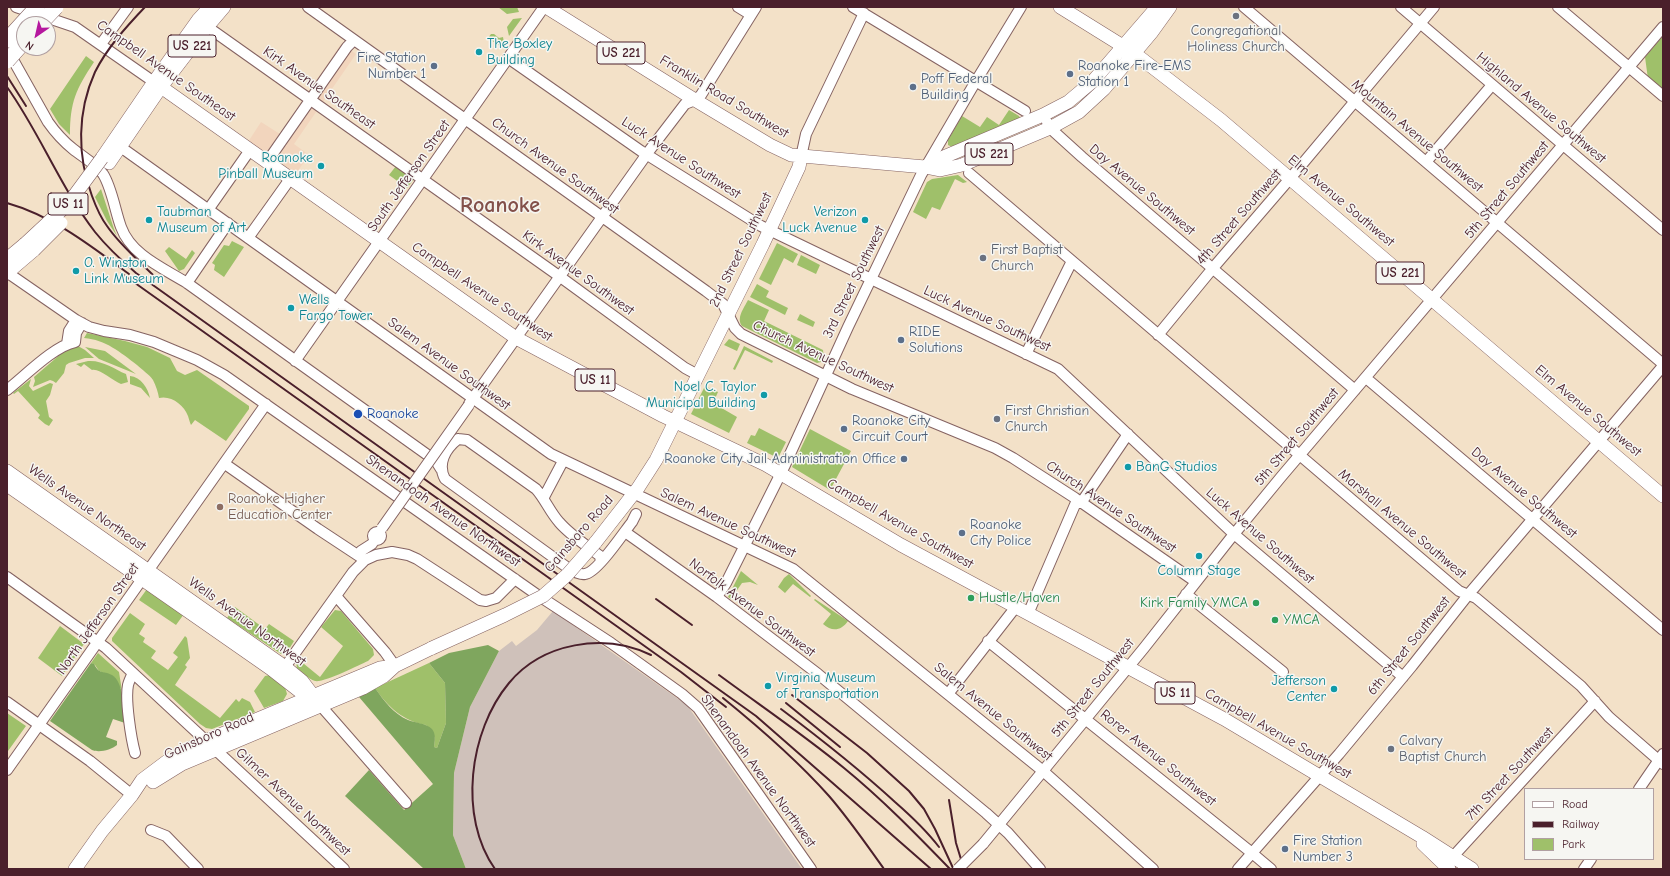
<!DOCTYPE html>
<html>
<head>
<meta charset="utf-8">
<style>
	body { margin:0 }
	#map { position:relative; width:1670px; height:876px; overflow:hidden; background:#f3e1c8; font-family:"Comic Neue",sans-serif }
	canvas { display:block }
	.frame { position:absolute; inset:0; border:8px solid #4a1f2b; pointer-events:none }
	.legend { position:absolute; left:1524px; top:788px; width:130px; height:72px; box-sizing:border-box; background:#f6f6f2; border:1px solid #b1a0a2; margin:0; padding:5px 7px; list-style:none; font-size:12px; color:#4a1f2b }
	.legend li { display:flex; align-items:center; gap:8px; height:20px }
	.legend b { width:20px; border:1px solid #b1a0a2 }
	.north { position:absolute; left:16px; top:16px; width:40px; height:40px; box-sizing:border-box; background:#f6f6f2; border:1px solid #b1a0a2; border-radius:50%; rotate:214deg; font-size:11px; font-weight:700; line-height:16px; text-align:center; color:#4a1f2b }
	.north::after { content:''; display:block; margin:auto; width:14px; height:18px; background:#b5179e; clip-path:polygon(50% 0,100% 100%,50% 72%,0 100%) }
</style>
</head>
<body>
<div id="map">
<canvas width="1670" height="876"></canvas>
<div class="frame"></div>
<ul class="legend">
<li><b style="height:5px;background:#fff"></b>Road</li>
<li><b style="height:5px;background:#4a1f2b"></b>Railway</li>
<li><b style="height:11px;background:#9fc06a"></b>Park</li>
</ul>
<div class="north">N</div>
</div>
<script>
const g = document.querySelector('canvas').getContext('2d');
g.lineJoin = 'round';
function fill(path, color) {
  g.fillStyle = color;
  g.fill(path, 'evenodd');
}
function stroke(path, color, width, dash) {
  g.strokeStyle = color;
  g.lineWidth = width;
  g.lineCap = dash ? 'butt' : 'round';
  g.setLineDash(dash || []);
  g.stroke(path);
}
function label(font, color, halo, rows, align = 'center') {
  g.font = font + ' "Comic Neue",sans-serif';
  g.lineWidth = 3;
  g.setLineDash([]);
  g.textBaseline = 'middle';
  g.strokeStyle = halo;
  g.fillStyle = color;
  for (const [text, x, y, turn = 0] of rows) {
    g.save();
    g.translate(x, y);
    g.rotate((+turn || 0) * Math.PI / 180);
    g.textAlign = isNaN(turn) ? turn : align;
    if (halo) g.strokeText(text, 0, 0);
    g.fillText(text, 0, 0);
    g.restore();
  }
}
fill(new Path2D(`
	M 341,44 L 356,54 L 294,144 L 309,155 L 295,175 L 248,142 L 261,122 L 280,134 Z`), '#f2d5bd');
fill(new Path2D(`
	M 553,611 L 687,705 L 802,869 L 466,869 L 453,835 L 454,773 L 470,707 L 499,651 L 512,641 L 516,646 L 537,630 Z`), '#cfc1ba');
fill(new Path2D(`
	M 498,7 L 517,7 L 519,12 L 507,14 Z
	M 522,18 L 509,36 L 507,27 L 513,19 Z
	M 491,34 L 494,34 L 499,38 L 503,37 L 504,43 L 501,47 L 488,38 Z
	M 1663,36 L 1663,91 L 1648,79 L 1645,57 Z
	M 86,56 L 94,62 C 76,89 70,102 70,135 L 59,124 L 50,109 Z
	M 1009,110 L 1019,116 L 1020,118 L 952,147 L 948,145 L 948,140 L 962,116 L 980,127 L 987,117 L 999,125 Z
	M 396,166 L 414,179 L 407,188 L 389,175 Z
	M 958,175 L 967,182 L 963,183 L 955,179 L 940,210 L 932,207 L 926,219 L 913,212 L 927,182 L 932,179 Z
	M 101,189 L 114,229 L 117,236 L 107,221 L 95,197 Z
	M 232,241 L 244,247 L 224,277 L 214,270 L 215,265 L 212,263 L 224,245 L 229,246 Z
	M 777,243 L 798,254 L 793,263 L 784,258 L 771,285 L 759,279 Z
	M 169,247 L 186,259 L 192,250 L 195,253 L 184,269 L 179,271 L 165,251 Z
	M 801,255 L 820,265 L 816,274 L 797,265 Z
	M 757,284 L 769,291 L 766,297 L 788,308 L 785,315 L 750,297 Z
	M 748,300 L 769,310 L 764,321 L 823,350 L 824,359 L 821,362 L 817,363 L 742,326 C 736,318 744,308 748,300 Z
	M 800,314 L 815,322 L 813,327 L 797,320 Z
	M 87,333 L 125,341 L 147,347 L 170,358 L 177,371 L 185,375 L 197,370 L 249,406 L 249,409 L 226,441 L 195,420 L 191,425 C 190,423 189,419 188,416 C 184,405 171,395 159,398 C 158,392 156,386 153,380 C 149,374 142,370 137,365 C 120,352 106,340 84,338 Z
	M 729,339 L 740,344 L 737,351 L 724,345 Z
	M 78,346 L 85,350 L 94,358 L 85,358 L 69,363 L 66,365 L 64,373 L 56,383 L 53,381 L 50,380 L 33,387 L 35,381 L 34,377 L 63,352 Z
	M 744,346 L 773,361 L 772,363 L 745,350 L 735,370 L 733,369 Z
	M 85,347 L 105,351 L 136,374 L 99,359 Z
	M 88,361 C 103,360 114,369 126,374 L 128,382 L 121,384 C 113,381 99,368 92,370 L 84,364 L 81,367 L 76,364 Z
	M 130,376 C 141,377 148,388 150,398 L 141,388 L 130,384 Z
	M 31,379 L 29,386 L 33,391 L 50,383 L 53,384 L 50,395 L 46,401 L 49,417 L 53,420 L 49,426 L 45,424 L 38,418 L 40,415 L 18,391 L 14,394 L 13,393 Z
	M 705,386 L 718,392 L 713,403 L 737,417 L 729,433 L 691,414 Z
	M 759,428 L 786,442 L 778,458 L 747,443 L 751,435 L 755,436 Z
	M 810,429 L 851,451 L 830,490 L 792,467 Z
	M 741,571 L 758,585 L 750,582 L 742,583 L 731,599 L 728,597 Z
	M 789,574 L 811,596 L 810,597 L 793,584 L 785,593 L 778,587 L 784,578 Z
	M 147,589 L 184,614 L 176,625 L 139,600 Z
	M 815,599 L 848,621 C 841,631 832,632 823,624 L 831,614 L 814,600 Z
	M 235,607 L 265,629 L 269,624 L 294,641 L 286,654 L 281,654 L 227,618 Z
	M 335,610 L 341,611 L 373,649 L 374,655 L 368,661 C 359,665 324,683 315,681 C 308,679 303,673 297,668 L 296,663 L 298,659 L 320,677 L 343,646 L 321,627 Z
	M 130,613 L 145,624 L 139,634 L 145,638 L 143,642 L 156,651 L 151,658 L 168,670 L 178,657 L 173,653 L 185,636 L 187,638 L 190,658 L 185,665 L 187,667 L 175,685 L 220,718 L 236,699 L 239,702 L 242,698 L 250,702 L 255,712 L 212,729 L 206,728 L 200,724 L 112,641 L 112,638 Z
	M 60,626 L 84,644 L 62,676 L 38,658 Z
	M 98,653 L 119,672 L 122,691 L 114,677 L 99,671 L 95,665 L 91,663 Z
	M 429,663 L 445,683 L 446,723 L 437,748 L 434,747 L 435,738 L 426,725 C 403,721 388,707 375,688 Z
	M 270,675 L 285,687 L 287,694 L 283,701 L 264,708 L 254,691 L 265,676 Z
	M 7,713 L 26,726 L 8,751 L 7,749 Z`), '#9fc06a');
fill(new Path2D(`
	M 488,645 L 499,651 L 470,707 L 454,773 L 453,835 L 466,869 L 424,869 L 345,796 L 369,770 L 404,810 L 433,784 L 359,697 L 375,688 C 384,701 394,714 408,720 C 415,723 426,723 432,729 C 436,734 435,741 434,747 L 437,748 L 446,723 L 445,683 L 429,663 L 449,653 Z
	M 91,663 L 94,664 C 100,675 102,670 112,675 C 124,682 124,711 125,723 L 113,719 L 106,737 L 117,741 L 117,745 C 111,750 99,753 92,750 L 50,721 Z`), '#7fa65e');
const minor = new Path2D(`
	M 16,7 L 75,27 L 154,82
	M 308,7 L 706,291 L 723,304 L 735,328 L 741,334 L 852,389 L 995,448 L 1013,458 L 1075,498 L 1196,582
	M 738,7 L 751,15
	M 853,7 L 1025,111
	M 1244,7 L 1663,364
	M 1401,7 L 1663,230
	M 1558,7 L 1663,96
	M 202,23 L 559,276 L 685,368 L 698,375
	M 101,44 L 128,7
	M 7,49 L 48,122 C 55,132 63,141 73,149 C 83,157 96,164 103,174 C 112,188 115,211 121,227 C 131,255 163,268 187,283 L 429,456 L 436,461 L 441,469
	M 508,58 L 641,151 L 761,226 L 1058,369 L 1234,534 L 1403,677
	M 1047,122 L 1050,128 L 1082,157 L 1355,390
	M 115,143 L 551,454 L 793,569 L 1043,771 L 1153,869
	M 801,157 L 806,134 L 864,13
	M 267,162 L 347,47 L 354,40
	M 1426,162 L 1492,85
	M 969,173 L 1459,591 L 1476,598 L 1581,686 L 1609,717 L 1663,764
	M 208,210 L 250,150
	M 248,238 L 290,179
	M 8,273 L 76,320 L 89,327 L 104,331 L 130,335 L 154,342 L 197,360 L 224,375 L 536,594 L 611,643 L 682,694 L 698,708 L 811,869
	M 187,283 L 228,223
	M 1158,335 L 1213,268 L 1293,175 L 1434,7
	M 67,344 L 69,331 L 76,320
	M 1026,354 L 1072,261
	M 295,361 L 544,7
	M 1366,378 L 1663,630
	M 7,390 C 25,376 54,346 75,342 L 76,333 L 82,323
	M 469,404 L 649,151 L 685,104 L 695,100 L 701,95 L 756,7
	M 458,439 C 445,449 437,464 445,479 L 568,568 C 573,571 579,575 585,574 C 597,573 624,532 632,522 L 636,514
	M 451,441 L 458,439 L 467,440 L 536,489 C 545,499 550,512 559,522 C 570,535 586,545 600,556 L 601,562
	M 225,464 L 318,529 L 365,560
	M 544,497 L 563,461
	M 1081,503 L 1128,434
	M 625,532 L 717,597 L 818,674 L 986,813 L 1008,833 L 1040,869
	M373 536a4 4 0 1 1 8 0a4 4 0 1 1-8 0Z
	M 361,551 L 372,544 L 375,539
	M 7,577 L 106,648 L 344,869
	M 1186,594 L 1283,672
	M 336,596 L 385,652 L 395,666
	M 717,597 L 726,583 L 785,465 L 848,327 L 921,175 L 973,86 L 1021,7
	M 1028,614 L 1077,500
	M 988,641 L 1252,853 L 1271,869
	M 285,667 L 353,572 L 365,560 L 376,555 L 392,552 L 408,555 L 417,559 L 480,600 L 486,601 L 496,598 L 515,579
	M 133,673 C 131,677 129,681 128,685 C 125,700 131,738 135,753
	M 948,694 L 1015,608
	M 7,702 L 90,761 L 132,795
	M 321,706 L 406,803
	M 7,770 L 266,404
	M 1639,789 L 1663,754
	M 151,830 L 166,836 L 198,869
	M 983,844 L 1144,648 L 1230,539 L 1281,477 L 1663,27
	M 1449,861 L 1595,701
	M 1238,869 L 1339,754 L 1412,666 L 1468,595 L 1663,366
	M 1584,869 L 1591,859`);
const major = new Path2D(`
	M 546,7 L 695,100 L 770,145 L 791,155 L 925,167 L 940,170 L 962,165 L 1050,128 L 1079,112 L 1104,89 L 1152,32 L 1170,7
	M 1060,7 L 1134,53 L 1221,120 L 1663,496
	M 154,82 L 516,338 L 663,416 L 766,465 L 901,545 L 1224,719 L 1422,837 L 1472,869
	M 102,158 L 154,82 L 198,20 L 210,7
	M 109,163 L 161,87 L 207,27 L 224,7
	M 925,167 L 939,159 L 1043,115 L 1068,102 L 1093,81 L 1157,7
	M 7,259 L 25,244
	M 7,273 L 34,250
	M 7,471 L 285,667 L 302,681 L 321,706
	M 7,485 L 271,669 L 312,701
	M 595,543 L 638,488 L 656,460 L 763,244 L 799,167 L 801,157
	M 153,782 L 182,764 L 363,688 L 384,676 L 395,666 L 432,648
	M 1423,844 L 1449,869
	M 75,869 L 102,831 L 132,795 L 142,780 L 166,762 L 198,744 L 380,668 L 395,666`);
stroke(minor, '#856362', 12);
stroke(major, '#856362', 14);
stroke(minor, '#fff', 10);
stroke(major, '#fff', 13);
stroke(new Path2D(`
	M 145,7 C 126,27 107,48 95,72 C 77,112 77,156 92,196 C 96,207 101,218 107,226 C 120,245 137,259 153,275
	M 7,76 L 26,106
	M 7,87 C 40,133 60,187 95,232 C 107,247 121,260 136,273 L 756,716 L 931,869
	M 7,203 C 53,216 91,246 129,274
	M 121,273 L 681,672 L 726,707
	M 656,599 L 692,625
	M 719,675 C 761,706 804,735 844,768 C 882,799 916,834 950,869
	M 792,695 L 867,753 L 909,791 L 924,809 L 935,829 L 953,868
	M 723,698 C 760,728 797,760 829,796 C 849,819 866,844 884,869
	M 786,703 L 840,747
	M 781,709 C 821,739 859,769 895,802 C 911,816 926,830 939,847
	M 949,800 L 956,843 L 964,869
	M 495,869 C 458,817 469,731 509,683 C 542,643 604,632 651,655`), '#4a1f2b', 2);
const minorBridge = new Path2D(`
	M 382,528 L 469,405
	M 958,869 L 983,844`);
const majorBridge = new Path2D(`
	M 25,244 L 68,204 L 102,158
	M 34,250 L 61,223
	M 432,648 L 505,615 L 543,596 L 567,575 L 595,543`);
const highwayBridge = new Path2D(`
	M 40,24 L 56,7
	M 7,40 L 37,7
	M 7,61 L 24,42`);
stroke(minorBridge, '#856362', 12, []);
stroke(majorBridge, '#856362', 14, []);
stroke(highwayBridge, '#856362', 16, []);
stroke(minorBridge, '#fff', 10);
stroke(majorBridge, '#fff', 13);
stroke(highwayBridge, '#fff', 15);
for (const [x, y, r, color] of [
	[1236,16,4,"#6b7280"],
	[479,52,4,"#0f9aa8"],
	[434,66,4,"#5c6f8a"],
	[1070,74,4,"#5c6f8a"],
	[913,87,4,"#5c6f8a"],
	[321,166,4,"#0f9aa8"],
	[149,220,4,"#0f9aa8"],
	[865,220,4,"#0f9aa8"],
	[983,258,4,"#6b7280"],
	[76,271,4,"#0f9aa8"],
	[291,308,4,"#0f9aa8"],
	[901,340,4,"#5c6f8a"],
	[764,395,4,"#0f9aa8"],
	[358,414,5,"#1a4fb4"],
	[997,419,4,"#6b7280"],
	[844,429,4,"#5c6f8a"],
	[904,459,4,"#5c6f8a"],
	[1128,467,4,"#0f9aa8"],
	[220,507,4,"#8d6e63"],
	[962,533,4,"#5c6f8a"],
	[1199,556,4,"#0f9aa8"],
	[971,598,4,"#2e9e5b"],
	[1256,603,4,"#2e9e5b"],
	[1275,620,4,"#2e9e5b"],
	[768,686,4,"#0f9aa8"],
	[1334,689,4,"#0f9aa8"],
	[1391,749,4,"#6b7280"],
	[1285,849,4,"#5c6f8a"]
]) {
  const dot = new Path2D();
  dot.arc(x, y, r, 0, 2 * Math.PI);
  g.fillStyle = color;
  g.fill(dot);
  stroke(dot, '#f6f6f2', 1.5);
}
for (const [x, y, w] of [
	[192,46,48],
	[621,53,48],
	[989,154,48],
	[68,204,40],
	[1400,273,48],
	[595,380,40],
	[1175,693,40]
]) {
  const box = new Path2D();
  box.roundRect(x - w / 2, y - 11, w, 22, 3);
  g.fillStyle = '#f6f6f2';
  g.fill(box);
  stroke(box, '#4a1f2b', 1);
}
label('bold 13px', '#4a1f2b', null, [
	["US 221",192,46],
	["US 221",621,53],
	["US 221",989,154],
	["US 11",68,204],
	["US 221",1400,273],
	["US 11",595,380],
	["US 11",1175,693]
]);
label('14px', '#5b616d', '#f6f6f2', [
	["Congregational",1236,31,"center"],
	["Holiness Church",1236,47,"center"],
	["First Baptist",991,250],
	["Church",991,266],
	["First Christian",1005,411],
	["Church",1005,427],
	["Calvary",1399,741],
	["Baptist Church",1399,757]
], 'left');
label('14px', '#0d838f', '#f6f6f2', [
	["The Boxley",487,44],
	["Building",487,60],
	["Roanoke",313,158,"right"],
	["Pinball Museum",313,174,"right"],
	["Taubman",157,212],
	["Museum of Art",157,228],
	["Verizon",857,212,"right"],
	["Luck Avenue",857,228,"right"],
	["O. Winston",84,263],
	["Link Museum",84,279],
	["Wells",299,300],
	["Fargo Tower",299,316],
	["Noel C. Taylor",756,387,"right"],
	["Municipal Building",756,403,"right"],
	["BanG Studios",1136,467],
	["Column Stage",1199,571,"center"],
	["Virginia Museum",776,678],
	["of Transportation",776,694],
	["Jefferson",1326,681,"right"],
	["Center",1326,697,"right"]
], 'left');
label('14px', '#4e5e75', '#f6f6f2', [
	["Fire Station",426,58,"right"],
	["Number 1",426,74,"right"],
	["Roanoke Fire-EMS",1078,66],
	["Station 1",1078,82],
	["Poff Federal",921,79],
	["Building",921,95],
	["RIDE",909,332],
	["Solutions",909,348],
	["Roanoke City",852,421],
	["Circuit Court",852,437],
	["Roanoke City Jail Administration Office",896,459,"right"],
	["Roanoke",970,525],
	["City Police",970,541],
	["Fire Station",1293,841],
	["Number 3",1293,857]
], 'left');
label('14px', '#4a1f2b', '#f6f6f2', [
	["Campbell Avenue Southeast",166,71,35],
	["Kirk Avenue Southeast",319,88,35],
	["Franklin Road Southwest",724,97,31],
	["Highland Avenue Southwest",1541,108,40],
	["Mountain Avenue Southwest",1417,136,40],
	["Luck Avenue Southwest",681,158,33],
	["Church Avenue Southwest",555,166,36],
	["South Jefferson Street",409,176,-55],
	["Day Avenue Southwest",1142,190,40],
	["5th Street Southwest",1507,190,-50],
	["Elm Avenue Southwest",1341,201,40],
	["4th Street Southwest",1239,217,-49],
	["2nd Street Southwest",741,250,-64],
	["Kirk Avenue Southwest",578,273,36],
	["3rd Street Southwest",854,282,-64],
	["Campbell Avenue Southwest",482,292,34],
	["Luck Avenue Southwest",987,319,25],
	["Church Avenue Southwest",823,357,25],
	["Salem Avenue Southwest",449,364,36],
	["Elm Avenue Southwest",1588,411,40],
	["5th Street Southwest",1297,437,-50],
	["Day Avenue Southwest",1524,493,40],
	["Church Avenue Southwest",1111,507,34],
	["Wells Avenue Northeast",87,508,35],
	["Shenandoah Avenue Northwest",443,511,35],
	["Salem Avenue Southwest",728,523,25],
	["Campbell Avenue Southwest",900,524,30],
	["Marshall Avenue Southwest",1402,524,40],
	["Gainsboro Road",579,534,-49],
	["Luck Avenue Southwest",1260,536,41],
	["Norfolk Avenue Southwest",752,608,37],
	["North Jefferson Street",98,619,-55],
	["Wells Avenue Northwest",247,622,36],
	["6th Street Southwest",1409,646,-51],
	["5th Street Southwest",1093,688,-51],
	["Salem Avenue Southwest",993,712,39],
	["Campbell Avenue Southwest",1278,734,30],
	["Gainsboro Road",209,736,-24],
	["Rorer Avenue Southwest",1158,758,39],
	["Shenandoah Avenue Northwest",758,771,54],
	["7th Street Southwest",1510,774,-47],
	["Gilmer Avenue Northwest",293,802,43]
]);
label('14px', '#164399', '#f6f6f2', [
	["Roanoke",367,414]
], 'left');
label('14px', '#785e54', '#f6f6f2', [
	["Roanoke Higher",228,499],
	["Education Center",228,515]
], 'left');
label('14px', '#27864d', '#f6f6f2', [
	["Hustle/Haven",979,598],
	["Kirk Family YMCA",1248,603,"right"],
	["YMCA",1283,620]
], 'left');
label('bold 22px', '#83504a', '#f6f6f2', [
	["Roanoke",500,206]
]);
</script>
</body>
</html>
